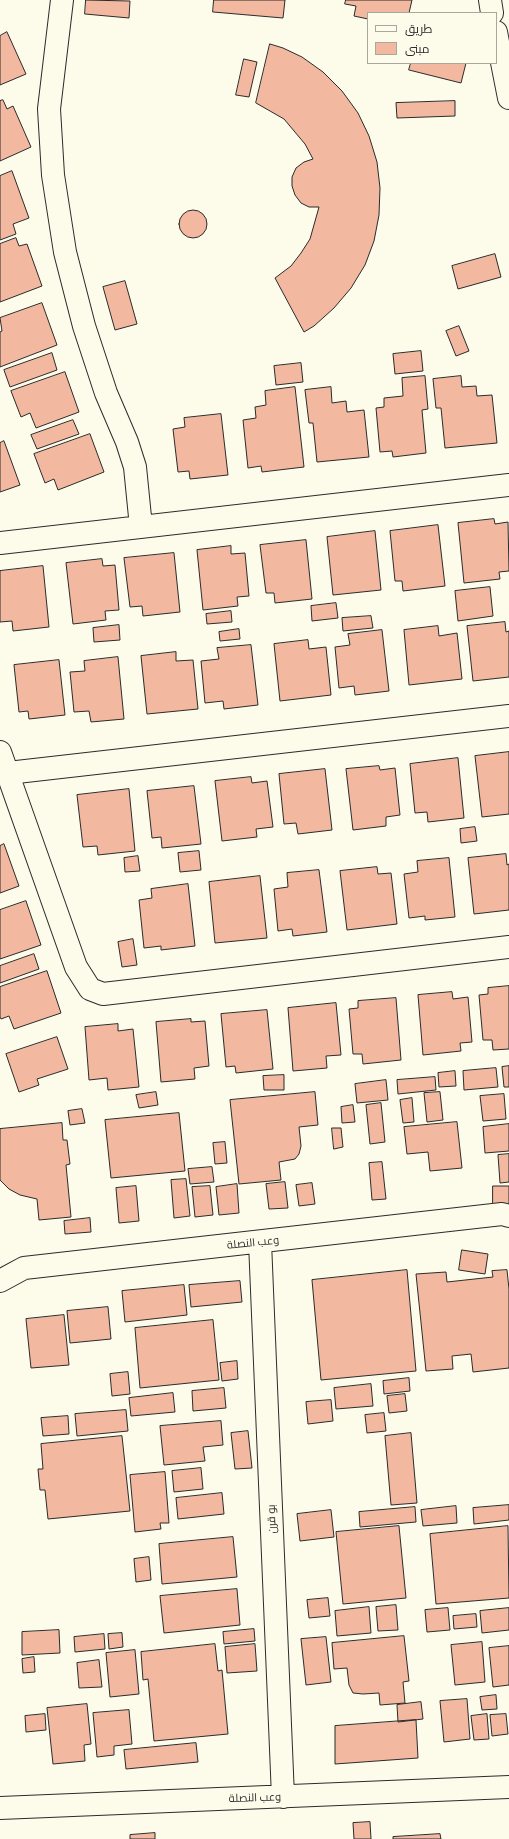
<!DOCTYPE html>
<html>
<head>
<meta charset="utf-8">
<style>
	body { margin:0 }
	#map { position:relative; width:509px; height:1839px; overflow:hidden; background:#fdfbea; font-family:"PT Serif",Cairo,serif }
	canvas { display:block }
	.legend { position:absolute; left:367px; top:12px; width:130px; height:52px; box-sizing:border-box; background:#fdfbea; border:1px solid #a9a89e; margin:0; padding:5px 7px; list-style:none; font-size:12px; color:#2b2b2b }
	.legend li { display:flex; align-items:center; gap:8px; height:20px }
	.legend b { width:20px; border:1px solid #a9a89e }
</style>
</head>
<body>
<div id="map">
<canvas width="509" height="1839"></canvas>
<ul class="legend">
<li><b style="height:5px;background:#fdfbea"></b>طريق</li>
<li><b style="height:11px;background:#f2b8a0"></b>مبنى</li>
</ul>
</div>
<script>
const g = document.querySelector('canvas').getContext('2d');
g.lineJoin = 'round';
function fill(path, color) {
  g.fillStyle = color;
  g.fill(path, 'evenodd');
}
function stroke(path, color, width, dash) {
  g.strokeStyle = color;
  g.lineWidth = width;
  g.lineCap = dash ? 'butt' : 'round';
  g.setLineDash(dash || []);
  g.stroke(path);
}
function label(font, color, halo, rows, align = 'center') {
  g.font = font + ' "PT Serif",Cairo,serif';
  g.lineWidth = 3;
  g.setLineDash([]);
  g.textBaseline = 'middle';
  g.strokeStyle = halo;
  g.fillStyle = color;
  for (const [text, x, y, turn = 0] of rows) {
    g.save();
    g.translate(x, y);
    g.rotate((+turn || 0) * Math.PI / 180);
    g.textAlign = isNaN(turn) ? turn : align;
    if (halo) g.strokeText(text, 0, 0);
    g.fillText(text, 0, 0);
    g.restore();
  }
}
const building = new Path2D(`
	M 86,0 L 130,1 L 129,18 L 85,14 Z
	M 214,0 L 285,0 L 283,18 L 213,12 Z
	M 346,0 L 412,0 L 409,13 L 368,13 L 368,19 L 354,16 L 356,6 L 345,4 Z
	M 7,32 L 26,74 L 0,85 L 0,36 Z
	M 270,44 L 283,48 L 302,57 L 323,72 L 342,91 L 358,113 L 369,136 L 377,162 L 380,188 L 379,215 L 374,241 L 365,265 L 351,288 L 334,308 L 314,326 L 304,332 L 275,278 L 291,266 L 301,253 L 310,239 L 319,207 L 309,207 L 301,203 L 295,195 L 292,186 L 292,177 L 296,168 L 304,162 L 313,159 L 305,144 L 284,119 L 256,103 Z
	M 244,59 L 257,62 L 249,97 L 236,95 Z
	M 411,63 L 466,63 L 461,83 L 409,70 Z
	M 3,100 L 7,109 L 13,106 L 31,147 L 0,161 L 0,101 Z
	M 455,101 L 455,116 L 397,118 L 396,103 Z
	M 12,171 L 29,218 L 13,224 L 16,234 L 0,240 L 0,176 Z
	M179 224a14 14 0 1 1 28 0a14 14 0 1 1-28 0Z
	M 16,238 L 19,246 L 27,244 L 42,286 L 0,302 L 0,244 Z
	M 495,254 L 501,277 L 458,289 L 452,266 Z
	M 125,281 L 137,324 L 115,330 L 103,287 Z
	M 42,303 L 57,345 L 0,367 L 0,332 L 2,331 L 0,318 Z
	M 459,326 L 469,351 L 456,356 L 446,331 Z
	M 421,351 L 423,371 L 395,374 L 393,354 Z
	M 52,353 L 57,370 L 10,387 L 4,370 Z
	M 301,363 L 303,382 L 276,385 L 274,366 Z
	M 65,372 L 79,412 L 36,428 L 30,413 L 21,417 L 11,391 Z
	M 425,376 L 428,409 L 422,410 L 426,453 L 393,457 L 392,451 L 380,452 L 376,408 L 384,407 L 384,398 L 403,396 L 402,378 Z
	M 461,376 L 462,387 L 476,386 L 477,396 L 492,395 L 497,443 L 445,448 L 441,408 L 436,408 L 433,379 Z
	M 295,387 L 304,467 L 262,472 L 261,466 L 248,468 L 243,420 L 256,418 L 255,407 L 266,405 L 265,391 Z
	M 331,387 L 332,403 L 346,401 L 347,412 L 364,410 L 369,457 L 317,462 L 313,423 L 309,423 L 305,390 Z
	M 221,414 L 228,475 L 190,479 L 189,471 L 178,472 L 173,429 L 185,427 L 184,418 Z
	M 73,420 L 79,434 L 37,449 L 31,435 Z
	M 90,434 L 104,472 L 58,490 L 54,479 L 45,483 L 34,454 Z
	M 4,441 L 20,485 L 0,492 L 0,443 Z
	M 494,519 L 495,524 L 508,522 L 509,571 L 499,572 L 500,579 L 464,583 L 458,523 Z
	M 438,525 L 445,586 L 403,591 L 402,581 L 395,581 L 390,531 Z
	M 375,531 L 381,590 L 333,595 L 327,537 Z
	M 306,540 L 312,599 L 275,603 L 274,593 L 266,593 L 260,545 Z
	M 231,546 L 231,554 L 245,553 L 249,596 L 237,597 L 238,606 L 203,610 L 197,550 Z
	M 174,553 L 180,612 L 143,616 L 142,606 L 130,607 L 124,558 Z
	M 102,559 L 103,566 L 115,565 L 119,610 L 105,611 L 106,620 L 73,624 L 66,563 Z
	M 43,566 L 49,627 L 13,631 L 12,621 L 0,622 L 0,571 Z
	M 490,587 L 493,616 L 458,621 L 455,591 Z
	M 336,603 L 338,618 L 312,621 L 311,606 Z
	M 231,611 L 232,622 L 207,624 L 206,614 Z
	M 371,616 L 373,628 L 343,631 L 342,618 Z
	M 505,622 L 506,632 L 509,631 L 509,677 L 473,681 L 467,626 Z
	M 119,625 L 120,640 L 94,642 L 93,628 Z
	M 438,626 L 439,636 L 457,633 L 462,679 L 409,685 L 404,630 Z
	M 239,629 L 240,639 L 220,641 L 219,632 Z
	M 382,630 L 389,691 L 355,695 L 354,686 L 339,688 L 335,647 L 350,645 L 348,634 Z
	M 308,640 L 309,649 L 326,647 L 331,695 L 280,701 L 274,644 Z
	M 251,645 L 258,705 L 224,709 L 223,701 L 205,703 L 201,661 L 219,659 L 217,648 Z
	M 176,652 L 176,661 L 193,660 L 198,709 L 147,714 L 141,656 Z
	M 118,657 L 124,719 L 91,722 L 89,711 L 74,712 L 70,672 L 85,671 L 84,661 Z
	M 59,660 L 65,715 L 29,719 L 28,711 L 19,712 L 14,665 Z
	M 509,752 L 509,814 L 482,817 L 475,756 Z
	M 458,758 L 464,818 L 428,822 L 427,812 L 415,813 L 410,764 Z
	M 379,766 L 380,770 L 395,768 L 400,815 L 386,817 L 386,826 L 353,830 L 346,769 Z
	M 325,769 L 332,830 L 298,834 L 296,823 L 284,824 L 279,774 Z
	M 251,777 L 252,783 L 267,781 L 273,827 L 256,829 L 257,837 L 222,841 L 215,781 Z
	M 194,786 L 201,844 L 162,848 L 161,837 L 152,838 L 147,791 Z
	M 129,789 L 135,851 L 98,855 L 97,846 L 83,847 L 77,795 Z
	M 475,827 L 477,841 L 461,843 L 460,829 Z
	M 4,844 L 19,886 L 0,893 L 0,846 Z
	M 199,851 L 201,870 L 180,872 L 178,853 Z
	M 506,854 L 507,865 L 509,864 L 509,910 L 474,914 L 468,858 Z
	M 138,856 L 140,871 L 125,872 L 124,858 Z
	M 449,858 L 455,917 L 425,920 L 425,916 L 409,918 L 404,874 L 418,872 L 417,861 Z
	M 377,867 L 378,874 L 391,873 L 397,924 L 347,930 L 340,871 Z
	M 319,870 L 327,932 L 293,936 L 292,929 L 278,931 L 274,889 L 288,887 L 287,873 Z
	M 260,876 L 267,938 L 215,943 L 209,882 Z
	M 188,884 L 195,946 L 161,950 L 161,946 L 144,948 L 139,900 L 152,898 L 151,889 Z
	M 26,901 L 41,945 L 0,959 L 0,910 Z
	M 133,939 L 137,965 L 122,967 L 118,942 Z
	M 34,954 L 39,969 L 0,983 L 0,966 Z
	M 47,971 L 61,1013 L 14,1029 L 9,1016 L 1,1019 L 0,1017 L 0,987 Z
	M 509,986 L 509,1049 L 493,1050 L 492,1040 L 483,1040 L 479,995 L 488,994 L 488,988 Z
	M 452,992 L 453,999 L 468,997 L 472,1042 L 460,1043 L 461,1051 L 423,1055 L 418,995 Z
	M 396,998 L 401,1060 L 363,1064 L 362,1054 L 353,1054 L 349,1009 L 358,1008 L 358,1001 Z
	M 336,1003 L 341,1055 L 326,1056 L 327,1068 L 293,1071 L 288,1008 Z
	M 267,1010 L 273,1069 L 236,1073 L 235,1066 L 226,1067 L 221,1014 Z
	M 191,1019 L 191,1022 L 205,1021 L 209,1066 L 194,1068 L 195,1079 L 161,1082 L 156,1022 Z
	M 118,1024 L 118,1031 L 133,1029 L 139,1087 L 108,1090 L 107,1078 L 89,1080 L 85,1027 Z
	M 57,1037 L 68,1069 L 37,1079 L 39,1085 L 19,1092 L 6,1054 Z
	M 509,1066 L 509,1087 L 504,1087 L 502,1067 Z
	M 496,1068 L 498,1087 L 464,1090 L 463,1071 Z
	M 455,1071 L 456,1086 L 439,1087 L 438,1073 Z
	M 284,1075 L 284,1090 L 264,1090 L 263,1076 Z
	M 435,1077 L 436,1090 L 398,1094 L 397,1080 Z
	M 386,1080 L 388,1100 L 357,1103 L 355,1084 Z
	M 156,1092 L 158,1105 L 139,1108 L 136,1095 Z
	M 315,1092 L 318,1125 L 299,1127 L 301,1146 L 299,1154 L 295,1159 L 279,1162 L 281,1180 L 239,1184 L 230,1100 Z
	M 440,1092 L 443,1120 L 427,1122 L 424,1093 Z
	M 504,1094 L 506,1119 L 483,1121 L 480,1096 Z
	M 412,1098 L 414,1122 L 403,1123 L 400,1100 Z
	M 381,1103 L 385,1142 L 370,1144 L 366,1105 Z
	M 353,1105 L 355,1122 L 342,1123 L 341,1107 Z
	M 82,1109 L 85,1123 L 70,1125 L 68,1111 Z
	M 179,1113 L 185,1171 L 111,1178 L 105,1120 Z
	M 457,1122 L 462,1168 L 430,1171 L 428,1152 L 407,1154 L 404,1127 Z
	M 62,1123 L 63,1140 L 67,1140 L 70,1164 L 66,1165 L 71,1217 L 39,1220 L 37,1199 L 20,1195 L 9,1189 L 0,1180 L 0,1129 Z
	M 509,1124 L 509,1151 L 485,1153 L 483,1127 Z
	M 332,1128 L 341,1128 L 343,1147 L 334,1149 Z
	M 225,1142 L 227,1163 L 215,1164 L 213,1143 Z
	M 509,1154 L 509,1182 L 500,1183 L 498,1155 Z
	M 382,1162 L 386,1199 L 372,1200 L 369,1163 Z
	M 212,1167 L 214,1182 L 190,1184 L 188,1169 Z
	M 186,1179 L 190,1216 L 174,1218 L 171,1180 Z
	M 285,1182 L 288,1208 L 269,1209 L 266,1184 Z
	M 312,1183 L 315,1204 L 299,1206 L 296,1185 Z
	M 237,1184 L 239,1213 L 219,1215 L 216,1187 Z
	M 136,1186 L 139,1221 L 119,1223 L 116,1188 Z
	M 210,1186 L 213,1215 L 195,1217 L 192,1187 Z
	M 493,1186 L 509,1186 L 509,1206 L 493,1206 Z
	M 90,1218 L 91,1232 L 65,1234 L 64,1221 Z
	M 462,1250 L 488,1254 L 485,1274 L 459,1270 Z
	M 407,1270 L 416,1371 L 321,1380 L 312,1280 Z
	M 507,1270 L 509,1289 L 509,1368 L 473,1372 L 471,1354 L 452,1356 L 453,1369 L 426,1371 L 416,1274 L 446,1272 L 447,1282 L 493,1277 L 492,1271 Z
	M 240,1281 L 242,1302 L 191,1307 L 189,1285 Z
	M 184,1285 L 187,1315 L 125,1322 L 122,1291 Z
	M 108,1307 L 111,1339 L 70,1343 L 67,1311 Z
	M 64,1315 L 69,1365 L 31,1368 L 26,1319 Z
	M 213,1320 L 219,1380 L 140,1388 L 135,1328 Z
	M 237,1361 L 238,1379 L 222,1381 L 220,1363 Z
	M 128,1372 L 130,1394 L 112,1396 L 110,1374 Z
	M 409,1378 L 410,1391 L 384,1394 L 383,1381 Z
	M 371,1384 L 373,1406 L 336,1409 L 334,1388 Z
	M 224,1388 L 226,1408 L 193,1411 L 192,1391 Z
	M 173,1393 L 175,1412 L 131,1416 L 129,1398 Z
	M 405,1394 L 407,1411 L 389,1413 L 387,1396 Z
	M 331,1400 L 333,1421 L 308,1424 L 306,1402 Z
	M 126,1410 L 128,1431 L 77,1436 L 75,1414 Z
	M 384,1413 L 386,1431 L 367,1433 L 365,1415 Z
	M 68,1416 L 69,1434 L 43,1436 L 41,1418 Z
	M 221,1421 L 223,1445 L 203,1447 L 205,1461 L 164,1465 L 160,1426 Z
	M 248,1431 L 252,1468 L 235,1469 L 231,1433 Z
	M 411,1433 L 417,1503 L 391,1505 L 385,1436 Z
	M 122,1436 L 130,1511 L 48,1519 L 45,1490 L 40,1490 L 38,1469 L 43,1469 L 41,1444 Z
	M 201,1468 L 203,1489 L 174,1492 L 172,1471 Z
	M 165,1472 L 169,1523 L 160,1523 L 161,1529 L 135,1532 L 130,1475 Z
	M 222,1493 L 224,1514 L 178,1519 L 176,1498 Z
	M 509,1505 L 509,1520 L 474,1524 L 473,1508 Z
	M 456,1506 L 457,1523 L 423,1526 L 421,1510 Z
	M 415,1507 L 416,1522 L 360,1527 L 359,1512 Z
	M 331,1510 L 334,1537 L 300,1541 L 297,1514 Z
	M 399,1526 L 406,1598 L 343,1604 L 336,1532 Z
	M 508,1526 L 509,1598 L 436,1604 L 430,1534 Z
	M 233,1537 L 237,1577 L 162,1584 L 159,1544 Z
	M 149,1557 L 151,1580 L 136,1582 L 134,1559 Z
	M 237,1589 L 240,1625 L 164,1633 L 160,1596 Z
	M 328,1598 L 330,1616 L 309,1618 L 307,1600 Z
	M 396,1605 L 398,1630 L 378,1631 L 376,1607 Z
	M 369,1607 L 371,1633 L 337,1636 L 335,1611 Z
	M 448,1608 L 450,1630 L 427,1632 L 425,1610 Z
	M 509,1608 L 509,1630 L 482,1633 L 480,1611 Z
	M 476,1614 L 477,1627 L 454,1629 L 453,1616 Z
	M 254,1629 L 255,1641 L 224,1644 L 223,1632 Z
	M 59,1630 L 60,1653 L 22,1655 L 22,1632 Z
	M 122,1633 L 123,1647 L 109,1649 L 108,1634 Z
	M 104,1634 L 105,1649 L 75,1652 L 74,1637 Z
	M 404,1636 L 409,1681 L 403,1682 L 405,1703 L 380,1705 L 379,1693 L 363,1694 L 353,1693 L 349,1685 L 347,1668 L 334,1669 L 332,1643 Z
	M 326,1637 L 331,1682 L 306,1685 L 301,1639 Z
	M 482,1642 L 485,1682 L 455,1685 L 451,1645 Z
	M 215,1644 L 218,1671 L 222,1670 L 228,1734 L 154,1741 L 148,1679 L 143,1680 L 141,1652 Z
	M 255,1644 L 257,1671 L 227,1673 L 225,1647 Z
	M 509,1646 L 509,1685 L 493,1687 L 489,1648 Z
	M 135,1650 L 139,1694 L 110,1697 L 106,1653 Z
	M 34,1657 L 35,1672 L 23,1673 L 22,1659 Z
	M 99,1660 L 102,1687 L 79,1688 L 77,1663 Z
	M 496,1695 L 497,1709 L 482,1710 L 480,1697 Z
	M 467,1699 L 470,1739 L 444,1742 L 440,1701 Z
	M 421,1702 L 423,1719 L 398,1722 L 397,1705 Z
	M 87,1704 L 91,1744 L 84,1745 L 85,1761 L 53,1764 L 47,1708 Z
	M 129,1710 L 132,1744 L 114,1746 L 114,1755 L 97,1757 L 93,1713 Z
	M 45,1714 L 46,1730 L 26,1732 L 25,1716 Z
	M 487,1714 L 489,1739 L 474,1740 L 471,1716 Z
	M 506,1714 L 508,1734 L 492,1736 L 490,1715 Z
	M 416,1720 L 418,1758 L 335,1764 L 335,1726 Z
	M 196,1743 L 198,1762 L 126,1769 L 124,1750 Z
	M 370,1822 L 371,1839 L 354,1839 L 353,1823 Z
	M 155,1833 L 155,1839 L 130,1839 L 130,1835 Z
	M 440,1834 L 441,1839 L 393,1839 L 393,1837 Z`);
fill(building, '#f2b8a0');
stroke(building, '#2b2b2b', 1);
const minor = new Path2D(`
	M 62,0 L 49,109 L 53,175 L 65,252 L 84,326 L 106,393 L 127,442 L 135,467 L 141,527
	M 490,0 L 492,13
	M 496,32 L 509,98
	M 0,543 L 509,485
	M 0,752 L 76,967 L 90,989 L 103,994 L 509,947
	M 8,773 L 509,716
	M 260,1242 L 283,1797
	M 0,1281 L 24,1268 L 502,1214 L 509,1216
	M 0,1808 L 509,1787`);
stroke(minor, '#2b2b2b', 24);
stroke(minor, '#fdfbea', 22);
label('11px', '#2b2b2b', '#fdfbea', [
	["وعب النصلة",253,1243,-6],
	["بو قرن",272,1519,-92],
	["وعب النصلة",255,1798,-2]
]);
</script>
</body>
</html>
